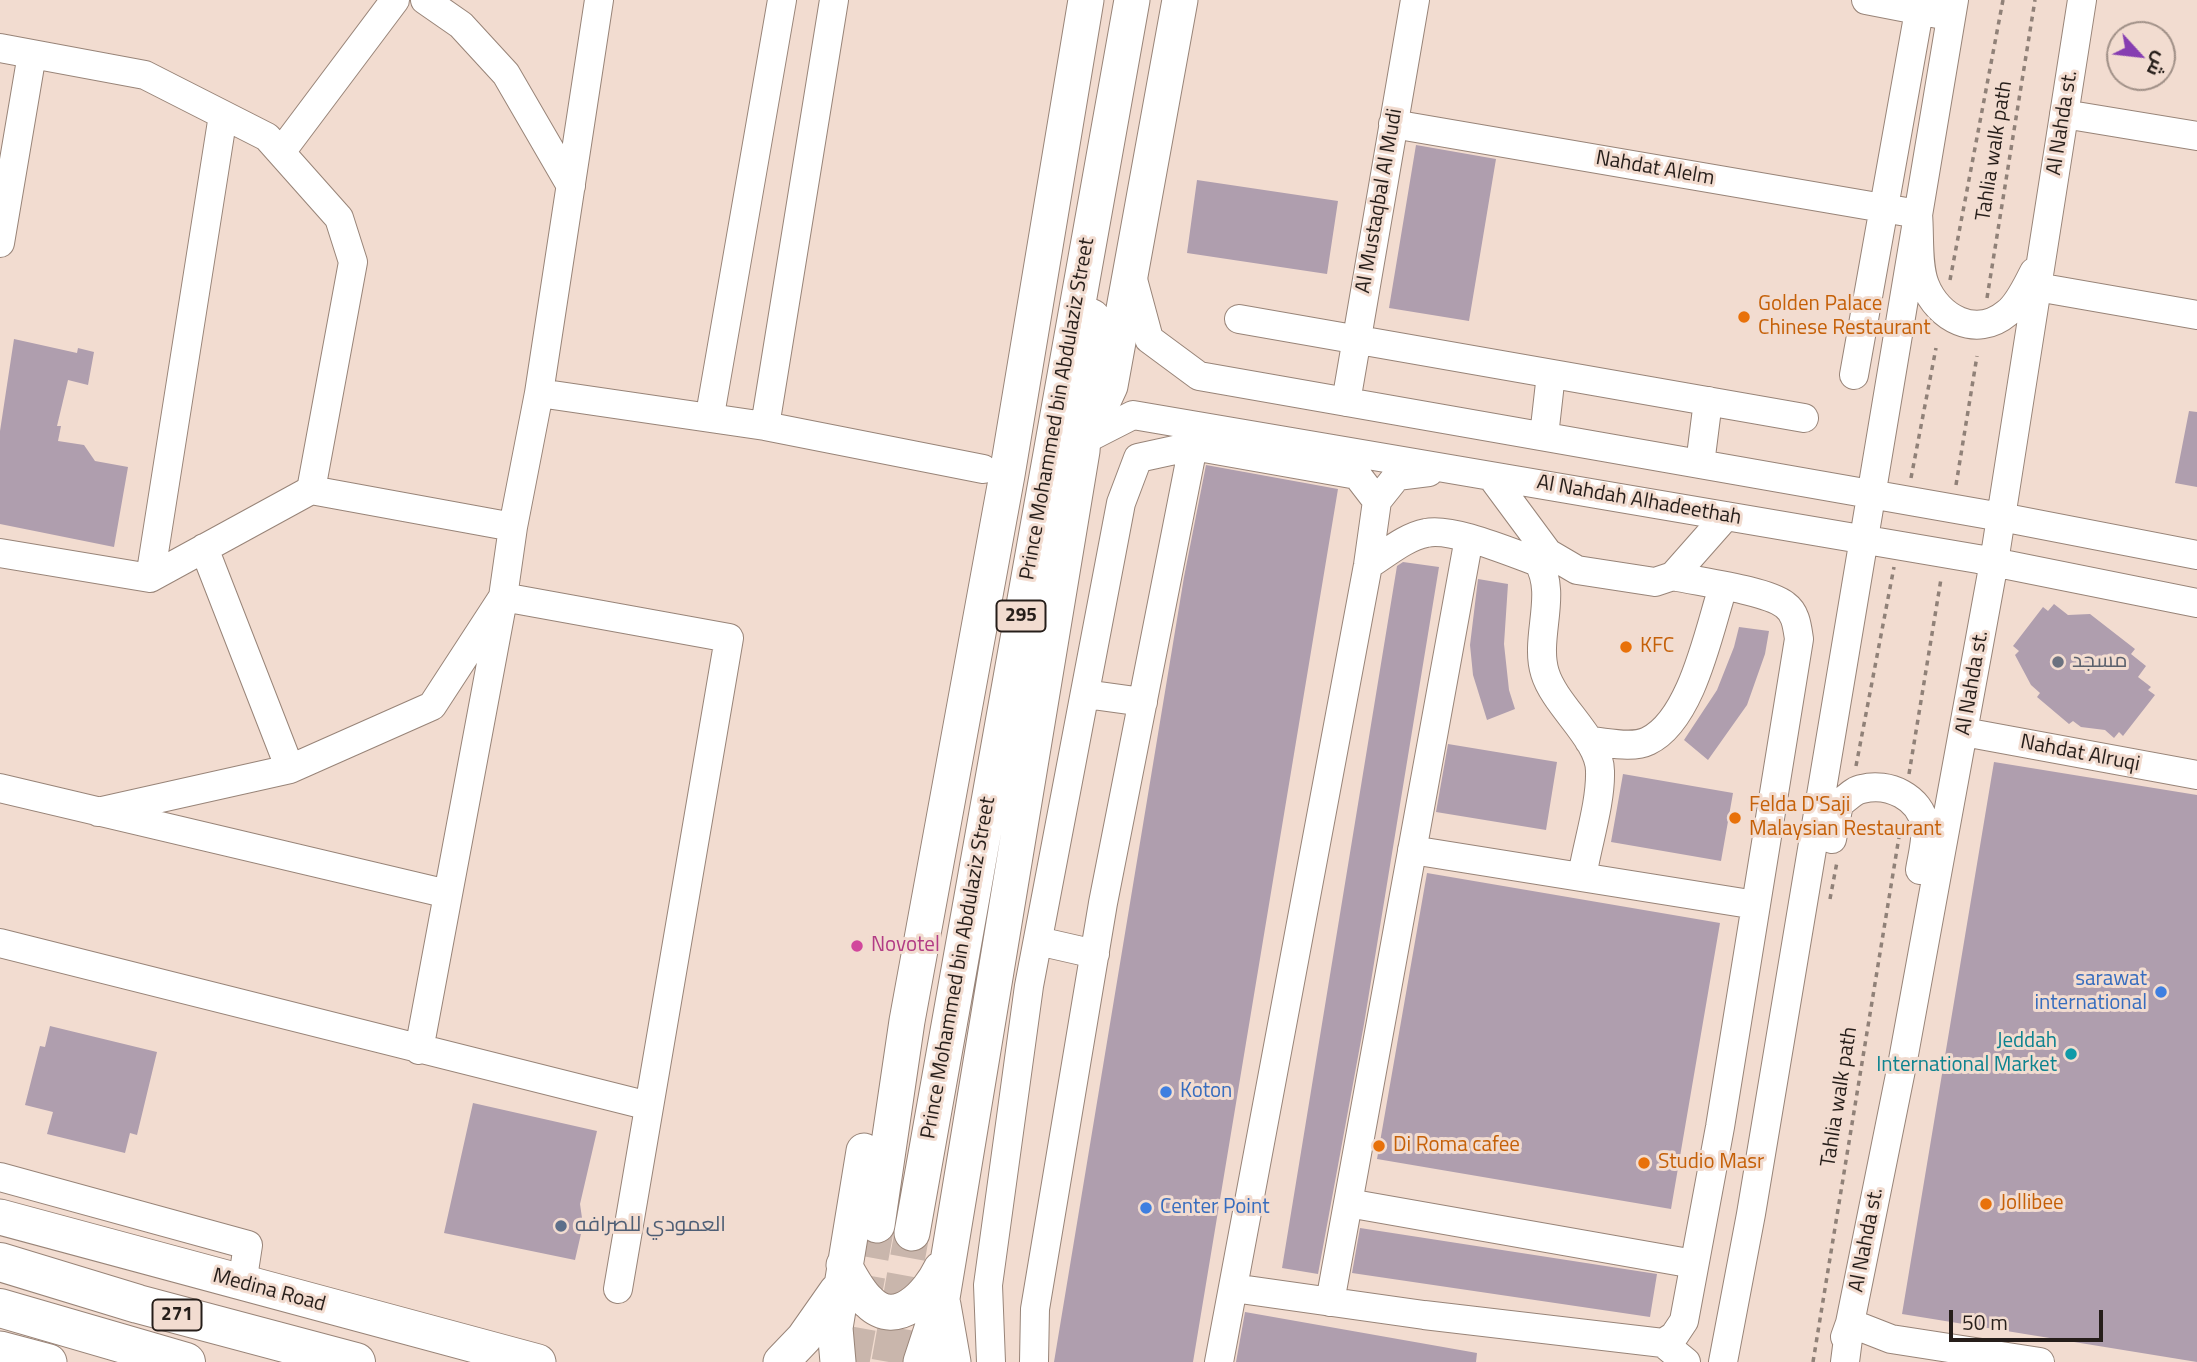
<!DOCTYPE html>
<html>
<head>
<meta charset="utf-8">
<style>
	body { margin:0 }
	#map { position:relative; width:2197px; height:1362px; overflow:hidden; background:#f2dcd0; font-family:"Titillium Web",Cairo,sans-serif }
	canvas { display:block }
	.north { position:absolute; left:2106px; top:21px; width:70px; height:70px; box-sizing:border-box; background:#f2dcd0; border:2px solid #a09087; border-radius:50%; rotate:117deg; font-size:19px; font-weight:700; line-height:28px; text-align:center; color:#261e1a }
	.north::after { content:''; display:block; margin:auto; width:24px; height:32px; background:#863eb1; clip-path:polygon(50% 0,100% 100%,50% 72%,0 100%) }
	.scale { position:absolute; left:1949px; top:1310px; width:154px; height:32px; box-sizing:border-box; border:4px solid #261e1a; border-top:0; padding-left:9px; font-size:21px; line-height:24px; white-space:nowrap; color:#261e1a; -webkit-text-stroke:5px #f2dcd0; paint-order:stroke }
</style>
</head>
<body>
<div id="map">
<canvas width="2197" height="1362"></canvas>
<div class="north">ش</div>
<div class="scale">50 m</div>
</div>
<script>
const g = document.querySelector('canvas').getContext('2d');
g.lineJoin = 'round';
function fill(path, color) {
  g.fillStyle = color;
  g.fill(path, 'evenodd');
}
function stroke(path, color, width, dash) {
  g.strokeStyle = color;
  g.lineWidth = width;
  g.lineCap = dash ? 'butt' : 'round';
  g.setLineDash(dash || []);
  g.stroke(path);
}
function label(font, color, halo, rows, align = 'center') {
  g.font = font + ' "Titillium Web",Cairo,sans-serif';
  g.lineWidth = 6;
  g.setLineDash([]);
  g.textBaseline = 'middle';
  g.strokeStyle = halo;
  g.fillStyle = color;
  for (const [text, x, y, turn = 0] of rows) {
    g.save();
    g.translate(x, y);
    g.rotate((+turn || 0) * Math.PI / 180);
    g.textAlign = isNaN(turn) ? turn : align;
    if (halo) g.strokeText(text, 0, 0);
    g.fillText(text, 0, 0);
    g.restore();
  }
}
fill(new Path2D(`
	M 1416,145 L 1496,159 L 1469,321 L 1389,308 Z
	M 1197,180 L 1338,201 L 1327,274 L 1187,253 Z
	M 14,339 L 77,353 L 78,348 L 94,352 L 88,385 L 68,380 L 57,426 L 61,426 L 58,441 L 84,445 L 95,461 L 128,467 L 114,547 L 0,524 L 0,431 Z
	M 2189,411 L 2197,412 L 2197,487 L 2175,483 Z
	M 1206,465 L 1338,489 L 1193,1362 L 1054,1362 L 1184,577 Z
	M 1403,562 L 1439,567 L 1364,1024 L 1318,1274 L 1282,1268 L 1397,566 Z
	M 1478,579 L 1508,584 L 1504,644 L 1509,690 L 1515,709 L 1487,720 L 1473,675 L 1470,645 Z
	M 2054,604 L 2068,615 L 2090,614 L 2135,649 L 2131,654 L 2146,666 L 2138,677 L 2151,687 L 2148,690 L 2155,695 L 2123,736 L 2119,732 L 2114,738 L 2105,730 L 2081,727 L 2073,721 L 2069,724 L 2037,697 L 2040,693 L 2031,685 L 2015,655 L 2019,651 L 2013,646 L 2043,607 L 2048,611 Z
	M 1739,627 L 1769,631 L 1765,654 L 1747,705 L 1708,760 L 1684,740 L 1717,690 L 1734,647 Z
	M 1448,744 L 1557,762 L 1546,830 L 1436,812 Z
	M 1994,762 L 2197,795 L 2197,1362 L 1902,1314 Z
	M 1623,774 L 1733,793 L 1721,861 L 1611,842 Z
	M 1427,873 L 1720,923 L 1671,1209 L 1377,1159 Z
	M 50,1026 L 157,1052 L 137,1135 L 130,1133 L 125,1153 L 47,1134 L 53,1112 L 25,1105 L 40,1046 L 45,1047 Z
	M 473,1103 L 597,1131 L 580,1204 L 583,1225 L 575,1260 L 444,1233 Z
	M 1360,1228 L 1657,1274 L 1650,1317 L 1352,1273 Z
	M 1245,1312 L 1477,1353 L 1476,1362 L 1236,1362 Z`), '#af9eae');
stroke(new Path2D(`
	M 852,1362 L 877,1225
	M 889,1362 L 912,1233`), '#c9b6ac', 35, [35, 18]);
const minor = new Path2D(`
	M 425,0 L 461,25 L 506,74 L 571,186
	M 1866,0 L 1938,14
	M 0,48 L 145,75 L 267,137 L 339,218 L 353,262 L 311,490 L 513,527
	M 2064,114 L 2197,136
	M 1393,124 L 1918,214 C 1920,235 1917,265 1925,285 C 1938,318 1976,339 2007,313 C 2019,304 2027,285 2034,272
	M 281,152 L 395,0
	M 0,243 L 32,54
	M 1132,276 L 1149,339 L 1199,376 L 2001,517 L 2197,555
	M 2037,287 L 2197,315
	M 1239,319 L 1804,418
	M 1854,375 L 1921,0
	M 539,393 L 599,0
	M 1346,402 L 1415,0
	M 710,415 L 782,0
	M 765,426 L 983,469
	M 1544,436 L 1551,374
	M 1084,440 L 1133,415 L 1978,559 L 2197,603
	M 1193,446 L 1357,475 L 1377,501
	M 1700,464 L 1708,401
	M 1491,476 L 1548,553 L 1577,570 L 1655,582 L 1673,576 L 1726,516
	M 204,548 L 290,769
	M 0,553 L 150,578 L 311,490
	M 1548,553 L 1538,562 C 1558,594 1534,638 1545,673 C 1555,706 1600,739 1600,771 C 1601,803 1587,845 1582,877
	M 1368,565 C 1386,554 1405,537 1426,533 C 1452,527 1512,553 1538,562
	M 150,578 L 223,115
	M 1085,694 L 1143,702
	M 1964,732 L 2197,775
	M 1589,741 C 1606,742 1632,749 1648,741 C 1692,720 1709,630 1723,587
	M 0,788 L 448,894
	M 98,812 L 290,769 L 432,706 L 503,597
	M 1832,839 L 1839,804 C 1846,799 1854,790 1862,789 C 1888,782 1921,797 1925,826 C 1927,839 1922,857 1920,870
	M 1412,850 L 1756,905
	M 1038,941 L 1095,954
	M 0,943 L 649,1106
	M 419,1050 L 501,610
	M 0,1177 L 248,1245 L 242,1284
	M 1348,1203 L 1694,1264
	M 1233,1288 L 1424,1315 L 1663,1343 L 1674,1336 L 1684,1321 L 1720,1127 L 1799,639 C 1797,626 1796,613 1785,605 C 1766,590 1699,582 1673,576
	M 618,1289 L 729,638 L 503,597 L 513,527 L 539,393 L 765,426 L 834,0
	M 1330,1302 L 1469,538
	M 1845,1337 L 1850,1323 L 1891,1339 L 2040,1362
	M 1663,1343 L 1686,1362
	M 991,1362 L 988,1285 L 1029,986 L 1121,503 L 1138,458 L 1193,446 L 1103,903 L 1035,1309 L 1034,1362
	M 1219,1362 L 1368,565 L 1377,501 L 1397,476 L 1429,472
	M 1723,1362 L 1751,1214 L 1954,0
	M 1845,1362 L 1850,1323 L 1903,1060 L 1994,562 L 2082,0`);
const major = new Path2D(`
	M 1104,399 L 1110,386 L 1180,0
	M 0,1217 L 538,1362
	M 877,1225 L 907,1021 L 1007,475 L 1086,0
	M 912,1233 L 1132,0
	M 844,1265 C 851,1278 858,1292 869,1302 C 897,1330 929,1294 941,1269
	M 943,1305 L 953,1362
	M 0,1349 L 49,1362
	M 781,1362 L 804,1338 L 837,1291
	M 838,1362 L 835,1328 L 864,1151
	M 921,1362 L 942,1298 L 1082,451 L 1092,317`);
const highway = new Path2D(`
	M 0,1262 L 138,1304 L 356,1362
	M 0,1308 L 186,1362`);
stroke(minor, '#988478', 30);
stroke(major, '#988478', 37);
stroke(highway, '#988478', 40);
stroke(new Path2D(`
	M 1950,280 L 2003,0
	M 1987,298 L 2035,0
	M 1911,478 L 1936,348
	M 1956,485 L 1977,356
	M 1856,766 L 1894,567
	M 1909,774 L 1941,579
	M 1830,899 L 1837,862
	M 1813,1362 L 1899,837`), '#908178', 3.5, [5, 5]);
stroke(minor, '#fff', 28);
stroke(major, '#fff', 35);
stroke(highway, '#fff', 38);
for (const [x, y, r, color] of [
	[1744,317,7,"#e8710a"],
	[1626,647,7,"#e8710a"],
	[2058,662,7,"#6b7280"],
	[1735,818,7,"#e8710a"],
	[857,946,7,"#d1479c"],
	[2161,992,7,"#3f7fe0"],
	[2071,1054,7,"#0f9aa8"],
	[1166,1092,7,"#3f7fe0"],
	[1379,1146,7,"#e8710a"],
	[1644,1163,7,"#e8710a"],
	[1986,1204,7,"#e8710a"],
	[1146,1208,7,"#3f7fe0"],
	[561,1226,7,"#5c6f8a"]
]) {
  const dot = new Path2D();
  dot.arc(x, y, r, 0, 2 * Math.PI);
  g.fillStyle = color;
  g.fill(dot);
  stroke(dot, '#f2dcd0', 2.5);
}
for (const [x, y, w] of [
	[1021,616,49],
	[177,1315,49]
]) {
  const box = new Path2D();
  box.roundRect(x - w / 2, y - 15.5, w, 31, 5);
  g.fillStyle = '#f2dcd0';
  g.fill(box);
  stroke(box, '#261e1a', 2);
}
label('bold 19px', '#261e1a', null, [
	["295",1021,616],
	["271",177,1315]
]);
label('21px', '#261e1a', '#f2dcd0', [
	["Al Nahda st.",2063,123,-81],
	["Tahlia walk path",1995,151,-81],
	["Nahdat Alelm",1655,169,10],
	["Al Mustaqbal Al Mudi",1380,201,-80],
	["Prince Mohammed bin Abdulaziz Street",1058,409,-80],
	["Al Nahdah Alhadeethah",1639,501,10],
	["Al Nahda st.",1973,683,-80],
	["Nahdat Alruqi",2080,754,11],
	["Prince Mohammed bin Abdulaziz Street",959,968,-80],
	["Tahlia walk path",1840,1097,-81],
	["Al Nahda st.",1867,1240,-79],
	["Medina Road",269,1291,15]
]);
label('21px', '#c56008', '#f2dcd0', [
	["Golden Palace",1758,305],
	["Chinese Restaurant",1758,329],
	["KFC",1640,647],
	["Felda D'Saji",1749,806],
	["Malaysian Restaurant",1749,830],
	["Di Roma cafee",1393,1146],
	["Studio Masr",1658,1163],
	["Jollibee",2000,1204]
], 'left');
label('21px', '#5b616d', '#f2dcd0', [
	["مسجد",2072,662]
], 'left');
label('21px', '#b23c85', '#f2dcd0', [
	["Novotel",871,946]
], 'left');
label('21px', '#366cbe', '#f2dcd0', [
	["sarawat",2147,980,"right"],
	["international",2147,1004,"right"],
	["Koton",1180,1092],
	["Center Point",1160,1208]
], 'left');
label('21px', '#0d838f', '#f2dcd0', [
	["Jeddah",2057,1042],
	["International Market",2057,1066]
], 'right');
label('21px', '#4e5e75', '#f2dcd0', [
	["العمودي للصرافه",575,1226]
], 'left');
</script>
</body>
</html>
